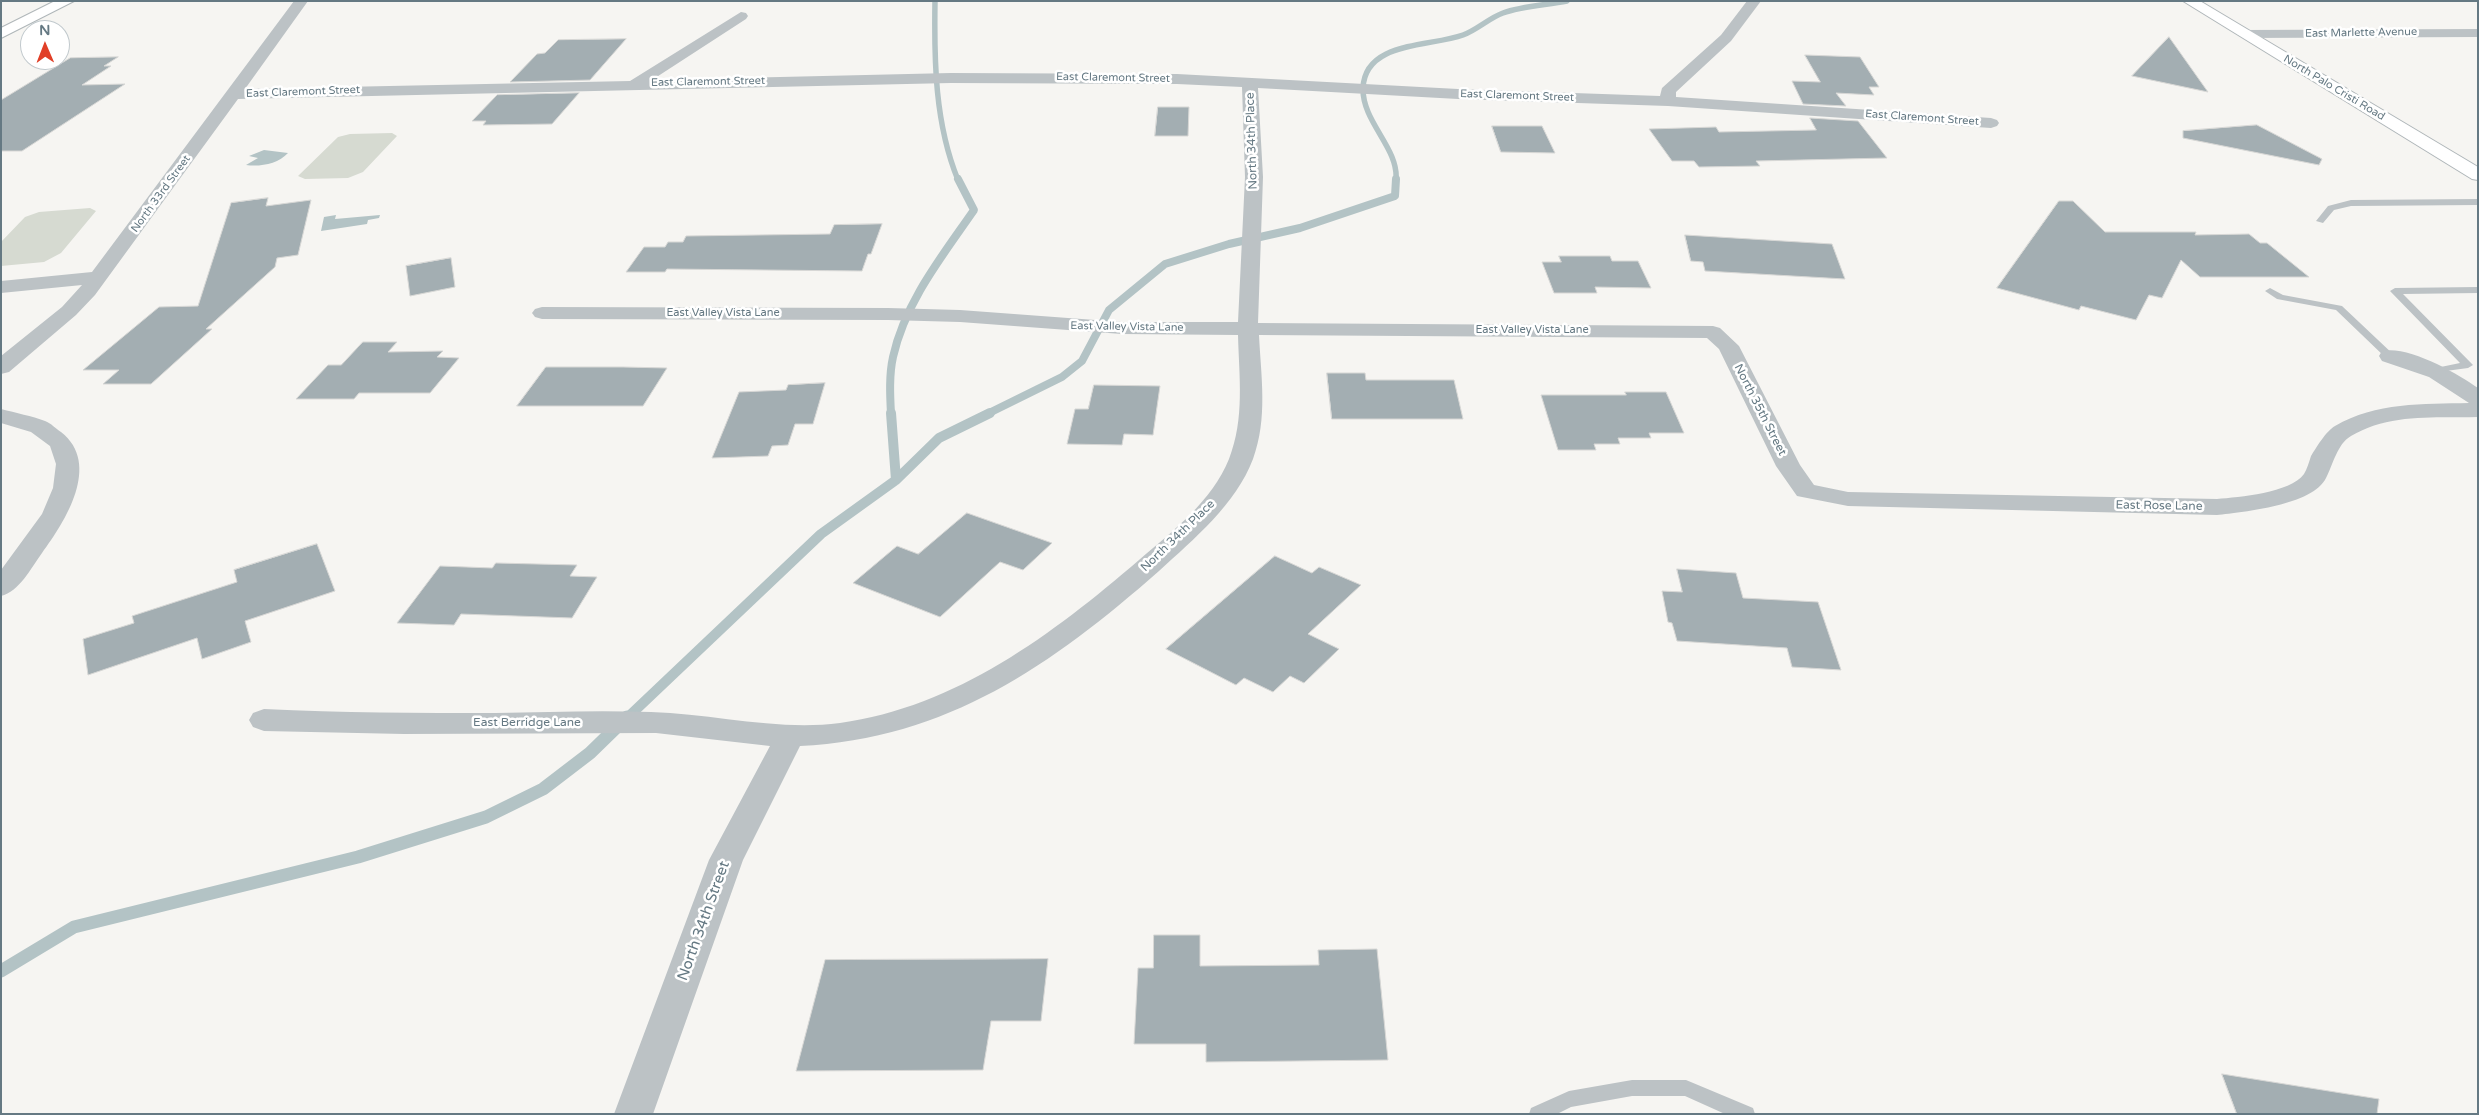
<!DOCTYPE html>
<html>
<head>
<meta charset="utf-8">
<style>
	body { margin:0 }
	#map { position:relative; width:2479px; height:1115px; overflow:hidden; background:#f6f5f2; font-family:"Varela Round",sans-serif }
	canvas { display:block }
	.frame { position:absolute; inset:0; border:2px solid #657983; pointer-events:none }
	.north { position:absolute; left:20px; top:20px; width:50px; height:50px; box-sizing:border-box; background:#fff; border:1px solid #c1c9cd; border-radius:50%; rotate:359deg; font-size:14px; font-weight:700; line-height:20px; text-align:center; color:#657983 }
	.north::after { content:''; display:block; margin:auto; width:18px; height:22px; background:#e13f27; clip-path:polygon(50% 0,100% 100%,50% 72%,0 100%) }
</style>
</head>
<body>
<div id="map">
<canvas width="2479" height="1115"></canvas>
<div class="frame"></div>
<div class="north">N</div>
</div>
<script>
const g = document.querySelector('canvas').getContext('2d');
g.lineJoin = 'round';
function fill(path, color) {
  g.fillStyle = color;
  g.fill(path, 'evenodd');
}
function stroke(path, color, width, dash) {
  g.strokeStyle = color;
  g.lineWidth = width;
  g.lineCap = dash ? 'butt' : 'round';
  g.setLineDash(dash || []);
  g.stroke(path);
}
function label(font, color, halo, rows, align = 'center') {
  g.font = font + ' "Varela Round",sans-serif';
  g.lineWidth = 5;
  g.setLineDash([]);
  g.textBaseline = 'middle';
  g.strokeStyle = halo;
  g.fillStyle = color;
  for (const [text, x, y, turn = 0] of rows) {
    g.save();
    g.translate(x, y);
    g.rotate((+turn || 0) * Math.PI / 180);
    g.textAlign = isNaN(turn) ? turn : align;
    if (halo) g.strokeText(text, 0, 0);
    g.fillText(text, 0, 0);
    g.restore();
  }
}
fill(new Path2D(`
	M 392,133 L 397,136 L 363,172 L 348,178 L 305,179 L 298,176 L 338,137 L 350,134 Z
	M 90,208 L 96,211 L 61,253 L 44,262 L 1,266 L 1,242 L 25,217 L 39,212 Z`), '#d6dad1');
fill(new Path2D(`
	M 264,150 L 288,153 C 278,164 260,167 246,165 L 258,158 L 249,156 Z
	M 336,215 L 335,219 L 380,215 L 379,218 L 368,220 L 367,224 L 321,231 L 324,217 Z`), '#b3c3c5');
stroke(new Path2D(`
	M 935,1 C 934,61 935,124 958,180
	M 1396,180 C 1399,148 1362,122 1363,88 C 1365,41 1430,47 1463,35 C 1477,30 1489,18 1503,13 C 1522,6 1547,5 1567,1`), '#b3c3c5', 5.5);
stroke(new Path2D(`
	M 891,414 C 890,395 889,375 893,357 C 905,302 943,255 974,210 L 958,179
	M 987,414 L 1062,377 L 1082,361 L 1109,310 L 1165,264 L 1229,244 L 1300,228 L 1395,196 L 1396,179`), '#b3c3c5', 8);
stroke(new Path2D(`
	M 891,413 L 896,480
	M 626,719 L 821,534 L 896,480 L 939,438 L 990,413`), '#b3c3c5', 10);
stroke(new Path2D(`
	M 1,971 L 74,927 L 358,857 L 486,817 L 543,789 L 590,753 L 627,717`), '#b3c3c5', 13);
const building = new Path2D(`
	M 2169,37 L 2208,92 L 2132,76 Z
	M 626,39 L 590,80 L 510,82 L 537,54 L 545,53 L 558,40 Z
	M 1805,55 L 1860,57 L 1879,87 L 1869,87 L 1874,95 L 1836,93 L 1846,106 L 1803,104 L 1792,81 L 1820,82 Z
	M 118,57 L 104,66 L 111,66 L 82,85 L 125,84 L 22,151 L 1,151 L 1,100 L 70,58 Z
	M 579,93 L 552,124 L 483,125 L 486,121 L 472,121 L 497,95 Z
	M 1158,107 L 1189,107 L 1188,136 L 1155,136 Z
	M 1810,118 L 1858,121 L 1887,158 L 1756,161 L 1760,166 L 1699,167 L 1694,161 L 1672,161 L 1649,129 L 1716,127 L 1719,132 L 1816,130 Z
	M 2257,125 L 2322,159 L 2319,165 L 2183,138 L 2183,131 Z
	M 1492,126 L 1542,126 L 1555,153 L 1501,152 Z
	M 268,198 L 266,206 L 311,200 L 298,255 L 277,258 L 275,267 L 206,329 L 212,329 L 151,384 L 103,384 L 119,370 L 83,370 L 159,307 L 198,306 L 231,203 Z
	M 2059,201 L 2073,201 L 2105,232 L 2196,232 L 2195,235 L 2249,234 L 2260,243 L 2267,243 L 2309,277 L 2200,277 L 2181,260 L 2162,298 L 2149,295 L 2136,320 L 2081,306 L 2079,310 L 1997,288 Z
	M 882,224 L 871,254 L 868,254 L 862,271 L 667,269 L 665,272 L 626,272 L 644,247 L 665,247 L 668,242 L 683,242 L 686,236 L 830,234 L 834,225 Z
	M 1685,235 L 1832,244 L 1845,279 L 1705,271 L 1703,262 L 1691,261 Z
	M 1559,256 L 1610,256 L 1612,261 L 1638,261 L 1651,288 L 1595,287 L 1597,293 L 1554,293 L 1542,262 L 1561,262 Z
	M 451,258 L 455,287 L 410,296 L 406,266 Z
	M 363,342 L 397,342 L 388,352 L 443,351 L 437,357 L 459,358 L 430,393 L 359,393 L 354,399 L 296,399 L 328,365 L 341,365 Z
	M 546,367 L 623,367 L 667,368 L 643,406 L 517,406 Z
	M 1327,373 L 1365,373 L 1366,380 L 1454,380 L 1463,419 L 1332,419 Z
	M 825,383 L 813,424 L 795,424 L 788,445 L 772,446 L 768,456 L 712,458 L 739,392 L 786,390 L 788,385 Z
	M 1094,385 L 1160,386 L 1153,435 L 1124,434 L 1122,445 L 1067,444 L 1075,409 L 1088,409 Z
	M 1625,392 L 1666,392 L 1684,433 L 1649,433 L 1651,438 L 1618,438 L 1620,444 L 1594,444 L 1596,450 L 1558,450 L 1541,395 L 1626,395 Z
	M 967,513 L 1052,543 L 1023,570 L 1000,562 L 940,617 L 853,583 L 897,546 L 918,554 Z
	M 317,544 L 335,591 L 245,621 L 251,642 L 202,659 L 197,638 L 88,675 L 83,639 L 134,623 L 132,616 L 237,582 L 234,570 Z
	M 1275,556 L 1312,573 L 1319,567 L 1361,585 L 1308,634 L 1339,649 L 1304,683 L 1290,676 L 1273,692 L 1244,678 L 1236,685 L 1166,649 Z
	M 496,563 L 577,565 L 570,576 L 597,577 L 572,618 L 461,614 L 454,625 L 397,623 L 440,566 L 492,568 Z
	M 1677,569 L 1736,573 L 1743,598 L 1818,602 L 1841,670 L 1792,667 L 1787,648 L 1677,641 L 1672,623 L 1668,622 L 1662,591 L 1682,592 Z
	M 1154,935 L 1200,935 L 1200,966 L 1319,965 L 1318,950 L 1377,949 L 1388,1060 L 1206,1062 L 1206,1044 L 1134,1044 L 1138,968 L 1153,968 Z
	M 1048,959 L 1041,1021 L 991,1021 L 983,1070 L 796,1071 L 825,960 Z
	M 2222,1074 L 2379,1099 L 2377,1114 L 2237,1114 Z`);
fill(building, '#a3aeb2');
stroke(building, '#d7d7d5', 1);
const secondary = new Path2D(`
	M 55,1 L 74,1 L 1,38 L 1,28 Z
	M 2183,1 L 2200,1 L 2478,167 L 2478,180 L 2472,179 Z`);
stroke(secondary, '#afb6b9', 2);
fill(new Path2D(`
	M 2478,199 L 2478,205 L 2351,206 L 2334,210 L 2323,223 L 2316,221 L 2328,206 L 2351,200 Z
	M 2478,287 L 2478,293 L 2403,294 L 2473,365 L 2468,368 L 2431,373 L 2431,369 L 2460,363 L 2390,291 L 2395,288 Z
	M 2270,288 L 2283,295 L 2342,306 L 2395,356 L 2394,358 L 2386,358 L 2336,310 L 2277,299 L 2265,291 Z
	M 1632,1080 L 1686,1080 L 1753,1108 L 1755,1114 L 1725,1114 L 1685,1096 L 1632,1096 L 1571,1107 L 1557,1114 L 1529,1114 L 1531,1108 L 1569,1091 Z`), '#bcc2c5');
fill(new Path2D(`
	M 294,1 L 308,1 L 245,89 L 630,81 L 741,12 L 746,13 L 748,16 L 746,19 L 652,80 L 951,73 L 1177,74 L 1458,89 L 1660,96 L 1662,88 L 1721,35 L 1747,1 L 1761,1 L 1731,41 L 1676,92 L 1676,97 L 1991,118 L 1997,120 L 1999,123 L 1997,126 L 1991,128 L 1668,106 L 1458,99 L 1258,88 L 1263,177 L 1258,323 L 1713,326 L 1720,328 L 1739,346 L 1800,465 L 1814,485 L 1848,492 L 2217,499 C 2239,497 2290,493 2304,474 C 2307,469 2309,462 2311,456 C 2316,448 2326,431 2335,426 C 2376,402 2423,404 2469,403 L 2429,377 L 2382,361 L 2379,356 L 2382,351 C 2408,345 2457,373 2478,388 L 2478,417 C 2435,418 2389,413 2351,436 C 2337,444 2333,465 2326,478 C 2313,505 2244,512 2217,515 L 1848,506 L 1797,496 L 1776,466 L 1719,349 L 1707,338 L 1259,335 C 1261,377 1268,418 1253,459 C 1236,504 1194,539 1159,571 C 1052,665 947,739 800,746 L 743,860 L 653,1114 L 614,1114 L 709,860 L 770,746 L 656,733 L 404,734 L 264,731 L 253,727 L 249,720 L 253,713 L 264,709 C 341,713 419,713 496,713 C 547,712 599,710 651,712 C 714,714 777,731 840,723 C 956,707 1053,634 1139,560 C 1173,531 1212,501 1229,459 C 1245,418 1239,377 1238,335 L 1122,334 L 960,322 L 888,320 L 542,319 L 535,317 L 532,313 L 535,309 L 542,307 L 888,308 L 960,310 L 1122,322 L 1238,322 L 1245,177 L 1242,87 L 1177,84 L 951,83 L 238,99 L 95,295 L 76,315 L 9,372 L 1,374 L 1,356 L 62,307 L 82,285 L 1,293 L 1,281 L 92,272 Z
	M 2478,29 L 2478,37 L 2244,38 L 2237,34 L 2244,30 Z
	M 1,409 C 16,413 32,416 45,421 C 51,423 56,429 61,432 C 102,464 65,522 42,553 C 31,568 19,592 1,596 L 1,570 L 42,514 L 53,488 L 56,464 L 50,446 L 31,432 L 1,423 Z`), '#bcc2c5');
fill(secondary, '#fff');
label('11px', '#657983', '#fff', [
	["East Marlette Avenue",2361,33,-1],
	["East Claremont Street",1113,78,1],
	["East Claremont Street",708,82,-1],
	["North Palo Cristi Road",2334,88,31],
	["East Claremont Street",303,92,-2],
	["East Claremont Street",1517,96,2],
	["East Claremont Street",1922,118,4],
	["North 33rd Street",161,194,-54],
	["East Valley Vista Lane",723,313],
	["East Valley Vista Lane",1127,327,1],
	["East Valley Vista Lane",1532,330]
]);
label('12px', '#657983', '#fff', [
	["North 34th Place",1252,141,-92],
	["North 35th Street",1760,410,63],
	["East Rose Lane",2159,506,1],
	["North 34th Place",1178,536,-44],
	["East Berridge Lane",527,723]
]);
label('15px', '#657983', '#fff', [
	["North 34th Street",704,921,-70]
]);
</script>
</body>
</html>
